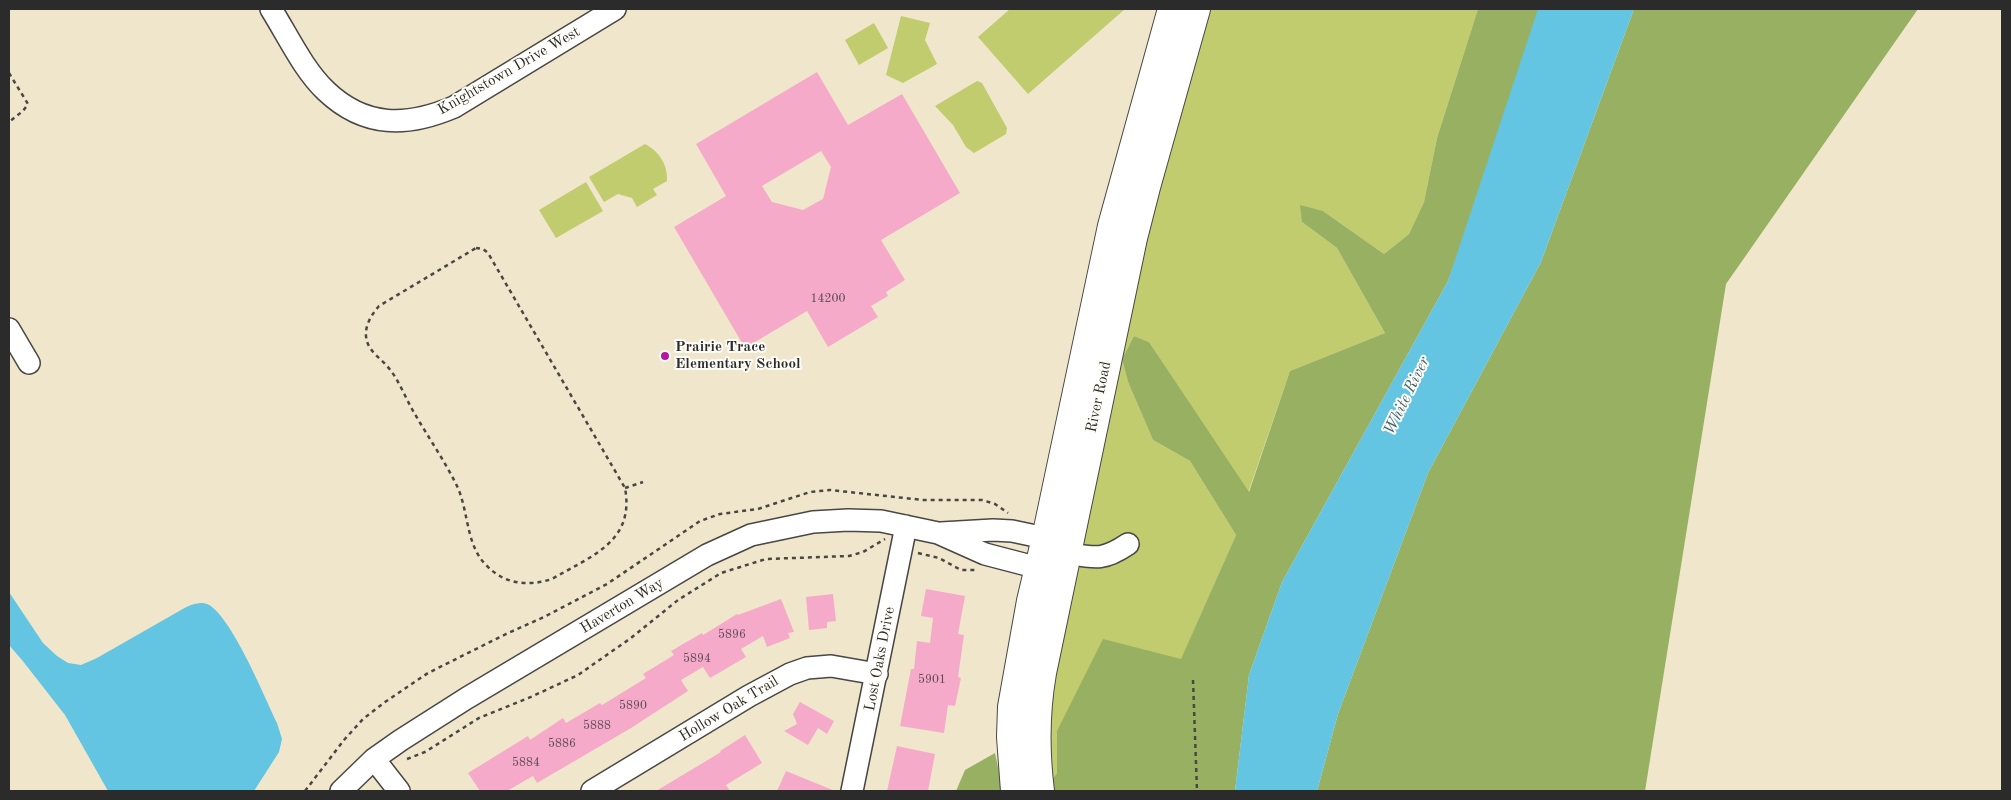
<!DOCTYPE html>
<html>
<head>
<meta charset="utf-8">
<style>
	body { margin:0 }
	#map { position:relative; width:2011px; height:800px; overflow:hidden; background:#f0e6cb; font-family:"Old Standard TT",serif }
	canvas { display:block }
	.frame { position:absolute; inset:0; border:10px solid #2b2b2b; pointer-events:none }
</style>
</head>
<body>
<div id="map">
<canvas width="2011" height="800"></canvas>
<div class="frame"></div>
</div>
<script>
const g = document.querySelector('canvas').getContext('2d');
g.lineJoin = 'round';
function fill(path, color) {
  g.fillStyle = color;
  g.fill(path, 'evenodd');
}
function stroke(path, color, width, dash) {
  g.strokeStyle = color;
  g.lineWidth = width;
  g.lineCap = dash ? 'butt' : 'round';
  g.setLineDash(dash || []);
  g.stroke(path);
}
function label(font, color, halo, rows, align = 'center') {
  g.font = font + ' "Old Standard TT",serif';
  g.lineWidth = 4;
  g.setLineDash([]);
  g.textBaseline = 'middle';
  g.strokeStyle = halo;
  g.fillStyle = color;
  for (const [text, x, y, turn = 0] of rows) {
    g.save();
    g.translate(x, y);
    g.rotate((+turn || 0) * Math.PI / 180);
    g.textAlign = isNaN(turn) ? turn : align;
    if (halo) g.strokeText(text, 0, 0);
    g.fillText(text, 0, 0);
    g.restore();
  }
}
fill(new Path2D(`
	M 1010,9 L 1125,9 L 1028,94 L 978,37 Z
	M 1195,9 L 1478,9 L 1437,138 L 1424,202 L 1409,234 L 1384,254 L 1323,211 L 1302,222 L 1337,248 L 1385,333 L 1290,371 L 1248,493 L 1149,342 L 1134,336 L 1122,359 L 1128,382 L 1153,440 L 1190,461 L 1236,535 L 1181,660 L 1057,731 L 1057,773 L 1044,791 L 1035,736 Z
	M 901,16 L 930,23 L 925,40 L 937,64 L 903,83 L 886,75 Z
	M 874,23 L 888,48 L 859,65 L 845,40 Z
	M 977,81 L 982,83 L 1007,128 L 1006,134 L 974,153 L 966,147 L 953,125 L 935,106 Z
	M 645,144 C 659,151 668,165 667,181 L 653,189 L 657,195 L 637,207 L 632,198 L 618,194 L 604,202 L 589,177 Z
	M 586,182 L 603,211 L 556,238 L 539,210 Z`), '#c0cc6e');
fill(new Path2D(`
	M 1478,9 L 1539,9 L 1493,159 L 1448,281 L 1282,582 L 1249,675 L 1235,791 L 1044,791 L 1057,773 L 1057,731 L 1103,639 L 1181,659 L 1236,535 L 1190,461 L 1153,440 L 1128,382 L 1122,359 L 1134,336 L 1149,342 L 1249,492 L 1290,371 L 1385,333 L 1337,248 L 1302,222 L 1300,205 L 1323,211 L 1384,254 L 1409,234 L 1424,202 L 1437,138 Z
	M 1634,9 L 1918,9 L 1726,284 L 1645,791 L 1317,791 L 1338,714 L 1428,473 L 1541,262 Z
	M 995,753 L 1003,791 L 956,791 L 965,770 Z`), '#98b061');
fill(new Path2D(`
	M 1538,9 L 1634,9 L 1541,262 L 1428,473 L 1338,714 L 1317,791 L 1235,791 L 1249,675 L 1282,582 L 1448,281 Z
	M 9,592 L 43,643 L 57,656 L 68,663 L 81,665 L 97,658 L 181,610 C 188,606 199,601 207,604 C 230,613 265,698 277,723 L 282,739 L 279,752 L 254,791 L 108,791 L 65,715 L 22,660 L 9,645 Z`), '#63c5e1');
fill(new Path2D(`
	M 817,72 L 848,125 L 902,94 L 960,193 L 881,240 L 905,280 L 886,292 L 888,296 L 871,306 L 878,317 L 828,347 L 807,311 L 745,348 L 674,227 L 726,196 L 696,144 ZM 821,151 L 831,167 L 823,199 L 803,210 L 772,202 L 762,186 Z
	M 926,589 L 965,596 L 958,634 L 964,635 L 958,677 L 961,678 L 955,706 L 948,705 L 944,733 L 900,726 L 911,669 L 914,669 L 917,641 L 930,643 L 933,618 L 921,616 Z
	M 833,594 L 836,621 L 827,622 L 827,628 L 809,630 L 806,597 Z
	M 781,599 L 794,632 L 788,633 L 790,638 L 767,647 L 763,636 L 741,649 L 746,657 L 710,678 L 703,667 L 681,680 L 688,691 L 631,728 L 537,783 L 533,776 L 507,791 L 480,791 L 468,773 L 528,736 L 530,740 L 563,718 L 566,723 L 600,703 L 602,705 L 646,678 L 643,674 L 674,655 L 671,651 L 702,633 L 703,635 L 737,614 L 738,615 Z
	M 800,702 L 834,721 L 827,734 L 818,728 L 808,745 L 784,731 L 797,724 L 793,714 Z
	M 745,735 L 762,763 L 726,785 L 730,791 L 656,791 L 721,752 L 720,751 Z
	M 897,746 L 935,754 L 928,791 L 887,791 Z
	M 786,771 L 835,791 L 777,791 Z`), '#f6aaca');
const minor = new Path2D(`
	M 271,9 C 288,36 303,69 326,91 C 365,128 407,127 454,107 L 615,9
	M 9,329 L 29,363
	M 941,533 L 993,530 L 1012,531 L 1059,541
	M 1066,553 C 1095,558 1103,561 1128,544
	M 374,759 L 399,791
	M 341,791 L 374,759 L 401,740 L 467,698 L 707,555 L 751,535 L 813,522 L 848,520 L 881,521 L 938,533 L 985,554 L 1054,572
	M 592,791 L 749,696 L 790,674 L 807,668 L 831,666 L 877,674
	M 852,791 L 906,526`);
const major = new Path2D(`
	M 1015,791 L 1011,737 L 1012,707 L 1031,601 L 1046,538 L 1112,226 L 1172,9
	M 1040,791 C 1035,751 1035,713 1042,673 L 1133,238 L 1146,187 L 1196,9`);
stroke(minor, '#494743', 24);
stroke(major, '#494743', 30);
stroke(new Path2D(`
	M 9,73 L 28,104 L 23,111 L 9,122
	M 476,248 L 483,249 L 488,253 L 625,488 C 635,542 591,556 552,579 C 527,587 504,584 486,565 C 465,544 469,509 456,484 C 443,458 426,434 412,409 C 404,395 398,378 387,366 C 379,357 367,350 366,336 C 365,325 372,314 379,306 Z
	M 625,488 L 643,482
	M 918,553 L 939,558 L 961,570 L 976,570
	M 1193,680 L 1197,791
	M 407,759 L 425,752 L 479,718 L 533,696 L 578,675 L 631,638 L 678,600 L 721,573 L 766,559 L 849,556 L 863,552 L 885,539
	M 305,791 L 344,740 L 363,719 L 385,702 L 428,673 L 506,634 L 544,617 L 607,584 L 700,521 L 720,514 L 758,509 L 810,492 L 830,490 L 923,500 L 982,500 L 995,504 L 1008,513`), '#494743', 2.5, [4, 4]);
stroke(minor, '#fff', 21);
stroke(major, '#fff', 28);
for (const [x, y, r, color] of [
	[665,356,5,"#b5179e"]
]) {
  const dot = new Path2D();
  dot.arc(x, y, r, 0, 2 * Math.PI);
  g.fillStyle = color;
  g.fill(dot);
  stroke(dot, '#fdfcf7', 2);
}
label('12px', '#5e4b53', null, [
	["14200",828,299],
	["5896",732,635],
	["5894",697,659],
	["5901",932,680],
	["5890",633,706],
	["5888",597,726],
	["5886",562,744],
	["5884",526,763]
]);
label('15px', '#2b2b2b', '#fdfcf7', [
	["Knightstown Drive West",509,71,-30],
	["River Road",1099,397,-78],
	["Haverton Way",622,606,-31],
	["Lost Oaks Drive",880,659,-79],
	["Hollow Oak Trail",729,709,-31]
]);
label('bold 15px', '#2b2b2b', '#fdfcf7', [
	["Prairie Trace",675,347],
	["Elementary School",675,364]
], 'left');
label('italic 16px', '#3f616b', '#fdfcf7', [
	["White River",1407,396,-64]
]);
</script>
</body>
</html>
